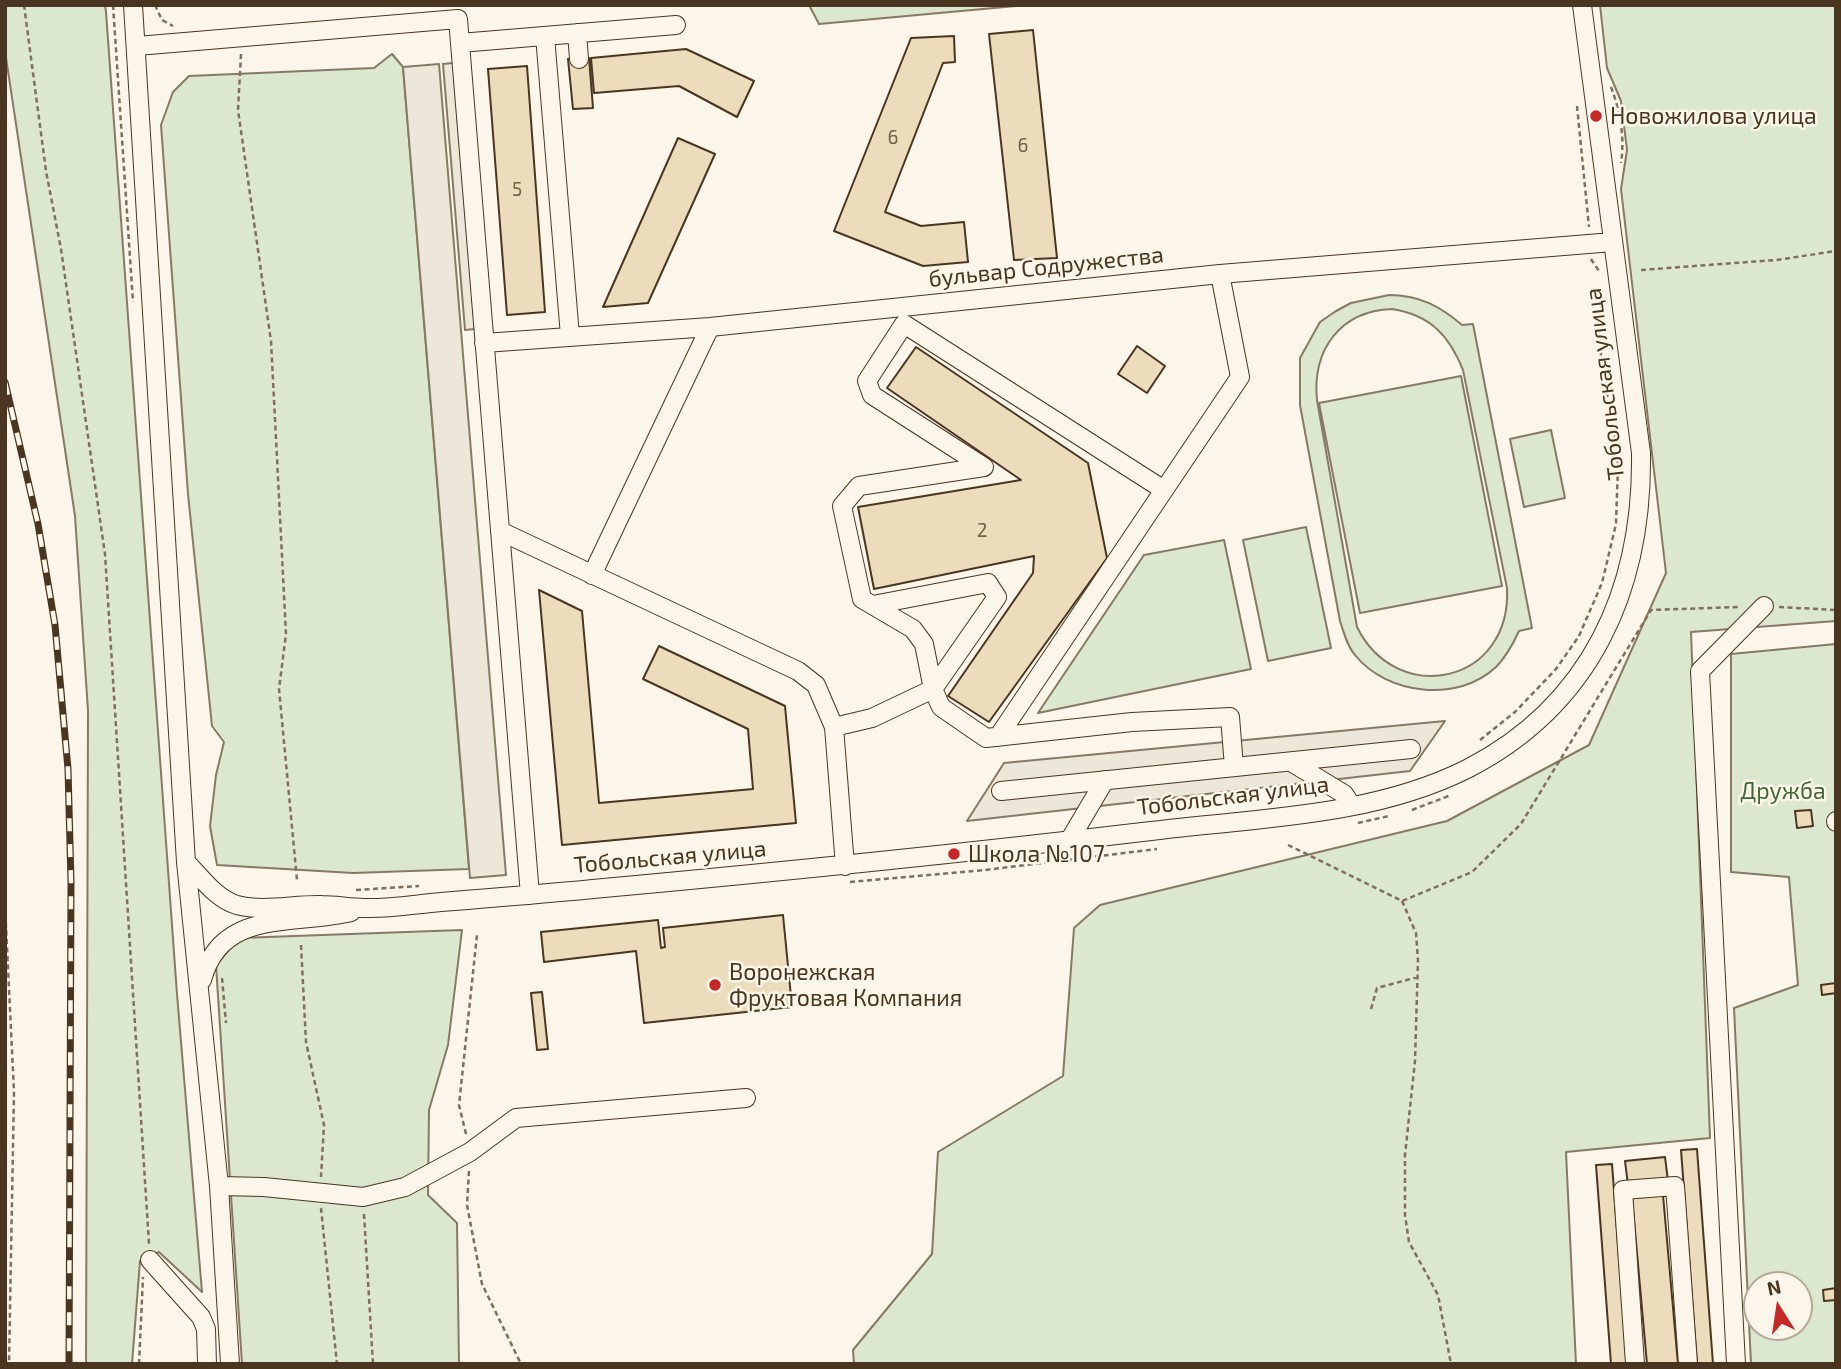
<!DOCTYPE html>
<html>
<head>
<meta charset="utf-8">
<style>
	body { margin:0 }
	#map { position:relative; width:1841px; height:1369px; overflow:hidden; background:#fbf6e9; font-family:"Exo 2",sans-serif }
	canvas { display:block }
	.frame { position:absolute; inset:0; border:7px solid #4a3520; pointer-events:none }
	.north { position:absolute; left:1743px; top:1271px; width:70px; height:70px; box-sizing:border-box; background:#fbf6e9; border:2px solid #b4a999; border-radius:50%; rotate:348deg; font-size:19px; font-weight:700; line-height:28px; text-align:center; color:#4a3520 }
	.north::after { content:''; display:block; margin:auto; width:24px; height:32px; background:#c62828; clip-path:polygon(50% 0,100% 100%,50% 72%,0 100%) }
</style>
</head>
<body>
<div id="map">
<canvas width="1841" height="1369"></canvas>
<div class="frame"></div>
<div class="north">N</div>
</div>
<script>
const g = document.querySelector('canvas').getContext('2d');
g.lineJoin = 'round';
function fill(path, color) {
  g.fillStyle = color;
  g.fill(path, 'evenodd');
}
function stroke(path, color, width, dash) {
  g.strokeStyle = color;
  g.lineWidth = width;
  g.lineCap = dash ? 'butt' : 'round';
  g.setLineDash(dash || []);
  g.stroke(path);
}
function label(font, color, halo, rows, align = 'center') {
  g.font = font + ' "Exo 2",sans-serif';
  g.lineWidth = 5;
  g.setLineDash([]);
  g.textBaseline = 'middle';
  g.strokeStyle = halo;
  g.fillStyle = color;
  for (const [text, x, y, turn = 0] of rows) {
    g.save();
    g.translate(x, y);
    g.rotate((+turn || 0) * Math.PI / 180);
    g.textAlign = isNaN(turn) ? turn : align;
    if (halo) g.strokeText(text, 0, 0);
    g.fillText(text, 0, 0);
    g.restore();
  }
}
const green = new Path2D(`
	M 5,5 L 105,5 L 106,12 L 177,994 L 202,1292 L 159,1252 L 140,1261 L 132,1364 L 86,1364 L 88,711 L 75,516 L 5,51 Z
	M 809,5 L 1027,5 L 819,24 Z
	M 1600,5 L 1836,5 L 1836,621 L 1691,632 L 1710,1138 L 1566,1152 L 1576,1364 L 854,1364 L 853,1350 L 932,1254 L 938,1152 L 1063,1076 L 1074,928 L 1100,905 L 1447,821 L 1589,745 L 1666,573 L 1621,189 L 1627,150 L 1621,101 L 1607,68 Z
	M 392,54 L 403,67 L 469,869 L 353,873 L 217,865 L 210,826 L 216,775 L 224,742 L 212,726 L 188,494 L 161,125 L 173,92 L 189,76 L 374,68 Z
	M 1389,295 C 1419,295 1440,306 1462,325 L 1473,324 L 1532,628 L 1519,631 C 1513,644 1506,657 1496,667 C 1458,703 1387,695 1355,655 C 1347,646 1344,633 1340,621 L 1300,405 L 1300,358 L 1320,322 L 1336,311 L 1351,303 ZM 1392,309 C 1430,315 1449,335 1463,370 L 1507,588 C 1512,684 1397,708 1357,627 L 1317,400 C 1312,350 1340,311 1392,309 Z
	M 1461,376 L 1502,586 L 1360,613 L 1319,403 Z
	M 1551,430 L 1565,498 L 1524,507 L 1510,439 Z
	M 1306,527 L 1331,648 L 1268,661 L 1243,540 Z
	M 1224,540 L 1251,669 L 1038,713 L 1144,555 Z
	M 1836,644 L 1836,1364 L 1751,1364 L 1734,1008 L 1798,985 L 1789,877 L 1731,872 L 1731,654 ZM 1757,1285 L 1799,1285 L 1799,1327 L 1757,1327 Z
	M 462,930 L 448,1045 L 429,1110 L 428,1195 L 457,1223 L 459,1364 L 242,1364 L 216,965 L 239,938 Z`);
fill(green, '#dce7d0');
stroke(green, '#887966', 2);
const parking = new Path2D(`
	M 453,63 L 475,329 L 465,330 L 443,64 Z
	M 439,64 L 506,875 L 470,878 L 403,67 Z
	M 1445,721 L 1410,771 L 967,821 L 1004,763 Z`);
fill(parking, '#ede7d9');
stroke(parking, '#887966', 2);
const building = new Path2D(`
	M 1033,30 L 1057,258 L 1014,260 L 989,34 Z
	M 954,36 L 955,62 L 943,63 L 885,212 L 921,226 L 964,222 L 968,262 L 923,266 L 834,231 L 911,38 Z
	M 686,49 L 754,81 L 737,117 L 679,86 L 594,93 L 591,58 Z
	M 589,58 L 593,108 L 573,109 L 568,59 Z
	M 527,66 L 545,312 L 507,315 L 488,69 Z
	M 678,138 L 715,154 L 648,303 L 603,307 Z
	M 1137,346 L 1165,366 L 1147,393 L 1118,374 Z
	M 916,347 L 1088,463 L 1107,558 L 989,722 L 948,696 L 1033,573 L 1034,556 L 874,589 L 858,507 L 1021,480 L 887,388 Z
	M 539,590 L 582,611 L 599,803 L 753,789 L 748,729 L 643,679 L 659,646 L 785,706 L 796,823 L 562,845 Z
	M 1811,810 L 1813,826 L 1797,828 L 1795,811 Z
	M 783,915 L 792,1007 L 644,1023 L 636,951 L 544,962 L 541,932 L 658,920 L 661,948 L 665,947 L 663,928 Z
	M 1836,983 L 1836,993 L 1822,995 L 1821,985 Z
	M 542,992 L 548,1049 L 537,1050 L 531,993 Z
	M 1697,1149 L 1713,1364 L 1697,1364 L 1681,1150 Z
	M 1665,1157 L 1668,1181 L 1628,1185 L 1625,1161 Z
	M 1612,1164 L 1627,1364 L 1611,1364 L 1596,1165 Z
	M 1663,1195 L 1678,1364 L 1647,1364 L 1632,1198 Z
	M 1836,1288 L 1836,1300 L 1824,1301 L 1823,1290 Z`);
fill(building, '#ecdcbc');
stroke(building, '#4a3520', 2);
const minor = new Path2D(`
	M 133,5 L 186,862 L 219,1186 L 230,1364
	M 577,33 L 579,59
	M 545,36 L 570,336
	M 460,43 L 676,25
	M 137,46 L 458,19 L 530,895
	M 484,343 L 710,327 L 1220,274 L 1613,242
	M 1164,490 L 904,324 L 867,381 L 872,395 L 984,467 L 859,486 L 842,506 L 862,599 L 913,629 L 924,644 L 933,689 L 941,707 L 986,738 L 1132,722 L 1230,717 L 1234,767
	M 500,531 L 798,671 L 816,685 L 834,727 L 845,866
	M 592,575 L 710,327
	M 834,727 L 872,718 L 933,689 L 997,597 L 988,583 L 873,605
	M 998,737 L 1240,377 L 1220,274
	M 1291,762 L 1344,794 L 1352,806
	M 1001,791 L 1411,749
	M 1836,821 L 1836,822
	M 1069,841 L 1105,780
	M 186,862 C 201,877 216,899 237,905 C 265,912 294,904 322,905 C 336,905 350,908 364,908 C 390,909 416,904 441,902 C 492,898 542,894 593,889 C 780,872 965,853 1151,831 C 1256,818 1371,817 1467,769 C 1592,705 1643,588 1641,453 L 1582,5
	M 202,980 C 221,908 294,926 351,912
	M 219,1186 L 264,1187 L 363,1197 L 405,1187 L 470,1152 L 516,1118 L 746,1098
	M 150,1260 L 201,1317 L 206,1329 L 207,1364
	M 1635,1364 L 1623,1190 L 1675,1186 L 1688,1364
	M 1736,1364 L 1700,671 L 1764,606`);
stroke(minor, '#4a3520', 20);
stroke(new Path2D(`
	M 24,5 L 46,171 L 61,249 L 105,554 L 149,1244
	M 113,5 L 133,302
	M 155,5 L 162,20 L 173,26
	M 241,54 L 238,110 L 271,341 L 286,634 L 279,689 L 297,880
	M 1611,87 C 1620,110 1625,138 1621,163
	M 1577,106 L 1589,227
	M 1591,259 L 1599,271
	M 1641,270 L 1776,260 L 1836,251
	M 1779,607 L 1836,610
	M 1480,740 L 1515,712 L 1556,669 L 1579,636 L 1602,583 L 1616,524 L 1618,465 L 1613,418 L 1600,367 L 1604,309
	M 1412,810 L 1451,795
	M 1358,823 L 1389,816
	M 1288,845 L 1402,901 L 1472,872 L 1521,824 L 1651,610 L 1738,607
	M 850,882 L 985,870 L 1157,849
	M 356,890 L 419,886
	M 1402,901 L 1416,933 L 1418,960 L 1415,1061 L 1405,1155 L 1405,1215 L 1409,1242 L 1438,1295 L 1451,1364
	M 5,905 L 14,1092 L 9,1364
	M 301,945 L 306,1042 L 324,1125 L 321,1177
	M 222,978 L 226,1023
	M 1371,1009 L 1377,988 L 1418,977
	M 466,1134 L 459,1105 L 477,935
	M 469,1171 L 467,1205 L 482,1284 L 521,1364
	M 321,1208 L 337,1364
	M 364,1214 L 373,1364
	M 139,1364 L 143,1277`), '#7f6f5c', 2.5, [5, 3.5]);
stroke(minor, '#fbf6e9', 18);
const rail = new Path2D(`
	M 5,382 L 38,524 L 55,625 L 68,769 L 71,882 L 69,1364`);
stroke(rail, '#4a3520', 7);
stroke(rail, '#fbf6e9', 4.5, [13]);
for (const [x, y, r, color] of [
	[1596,116,7,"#c62828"],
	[954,854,7,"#c62828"],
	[715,985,7,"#c62828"]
]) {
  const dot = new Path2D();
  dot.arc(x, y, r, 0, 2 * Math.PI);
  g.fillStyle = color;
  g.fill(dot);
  stroke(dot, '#fbf6e9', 2.5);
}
label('19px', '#725f47', null, [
	["6",893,138],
	["6",1023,146],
	["5",517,190],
	["2",982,531]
]);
label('23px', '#4a3520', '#fbf6e9', [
	["Новожилова улица",1610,116],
	["Школа №107",968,854],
	["Воронежская",729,972],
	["Фруктовая Компания",729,998]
], 'left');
label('23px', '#4a3520', '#fbf6e9', [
	["бульвар Содружества",1046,267,-6],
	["Тобольская улица",1605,384,-97],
	["Тобольская улица",1233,796,-7],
	["Тобольская улица",670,857,-5]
]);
label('23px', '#436837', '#fbf6e9', [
	["Дружба",1783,791]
]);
</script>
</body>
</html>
